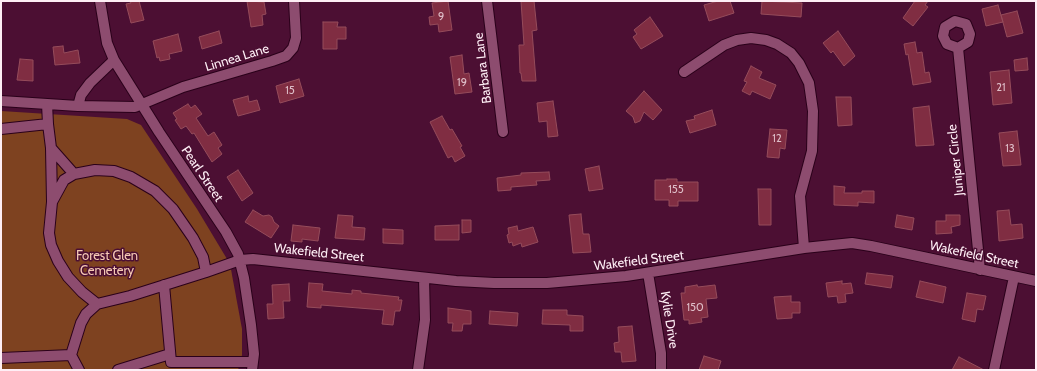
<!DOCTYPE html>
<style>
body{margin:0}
#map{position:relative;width:1037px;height:371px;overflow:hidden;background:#4c0f33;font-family:Cabin,sans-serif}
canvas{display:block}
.frame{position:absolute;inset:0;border:2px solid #feeef5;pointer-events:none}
</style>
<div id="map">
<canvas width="1037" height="371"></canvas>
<div class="frame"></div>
</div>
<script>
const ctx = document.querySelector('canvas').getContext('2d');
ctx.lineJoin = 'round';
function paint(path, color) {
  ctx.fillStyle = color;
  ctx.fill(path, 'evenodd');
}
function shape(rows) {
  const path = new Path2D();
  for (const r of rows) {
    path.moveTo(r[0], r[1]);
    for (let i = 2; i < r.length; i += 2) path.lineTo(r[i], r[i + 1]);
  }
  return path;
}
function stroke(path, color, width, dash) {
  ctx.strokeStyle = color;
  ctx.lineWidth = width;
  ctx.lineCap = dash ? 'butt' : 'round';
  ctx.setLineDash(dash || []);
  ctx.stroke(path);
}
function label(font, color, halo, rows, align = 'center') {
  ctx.font = font + ' Cabin,sans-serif';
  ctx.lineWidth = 3;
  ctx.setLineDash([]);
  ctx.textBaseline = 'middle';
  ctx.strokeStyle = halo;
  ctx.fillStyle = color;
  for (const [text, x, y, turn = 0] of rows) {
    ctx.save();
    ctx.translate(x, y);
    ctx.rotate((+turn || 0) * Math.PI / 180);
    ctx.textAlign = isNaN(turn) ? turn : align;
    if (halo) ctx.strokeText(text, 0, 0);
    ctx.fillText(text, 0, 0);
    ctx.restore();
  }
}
paint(shape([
 [1,111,127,119,141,125,197,209,230,264,242,329,242,355,238,370,1,370]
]), '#7e4220');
const building = shape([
 [130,1,139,1,144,20,131,23,126,4,131,3,130,1],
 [247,1,264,2,266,14,262,15,263,25,251,27,247,1],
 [448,1,452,30,439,32,438,24,430,25,429,17,434,16,432,3,448,1],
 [521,1,534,1,537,30,532,31,536,81,522,81,521,73,520,73,519,45,524,45,521,1],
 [718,1,730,1,734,13,709,21,704,5,718,1],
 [762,1,802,3,801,17,761,14,762,1],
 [915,1,928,1,925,5,928,7,913,26,903,18,915,1],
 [998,5,1003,22,986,26,982,9,998,5],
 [1017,11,1023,33,1007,37,1001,15,1017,11],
 [650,17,663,36,641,49,633,37,637,34,634,30,650,17],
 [323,22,338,22,337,27,346,27,346,39,337,39,337,49,323,49,323,22],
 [219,31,222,43,202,49,199,37,219,31],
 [838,31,855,56,844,66,833,51,831,53,823,43,838,31],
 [178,34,182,51,169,54,170,59,160,61,159,57,157,58,153,41,178,34],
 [915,42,917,53,922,52,925,73,929,72,931,82,913,85,908,54,906,55,904,44,915,42],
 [63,46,64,53,78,50,80,63,55,65,53,47,63,46],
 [462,55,464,74,469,73,472,92,455,94,450,57,462,55],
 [1027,58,1028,70,1015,71,1014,60,1027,58],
 [20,59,33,60,33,81,17,80,20,59],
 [751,66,762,72,759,78,776,85,770,99,752,91,750,95,742,91,747,82,744,81,751,66],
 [1009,70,1012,103,993,105,990,72,1009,70],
 [299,79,304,96,280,103,276,86,299,79],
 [644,91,662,110,653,120,644,112,640,121,635,123,633,117,626,111,644,91],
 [248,96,249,102,257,100,260,110,238,116,233,100,248,96],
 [836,97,851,97,852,125,838,126,836,97],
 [553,101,558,136,548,137,547,121,539,122,537,103,553,101],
 [188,104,191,108,195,105,202,114,196,118,208,136,214,132,222,145,218,148,222,154,212,162,194,133,192,134,186,126,181,129,175,120,177,119,173,113,188,104],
 [929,106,934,145,916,146,913,108,929,106],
 [712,110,716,125,690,133,686,121,695,119,694,116,712,110],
 [442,116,450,130,452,129,462,146,460,147,465,156,455,162,452,156,448,158,430,122,442,116],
 [770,129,787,130,785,149,780,148,779,158,767,157,770,129],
 [1017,131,1021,165,1003,166,999,133,1017,131],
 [599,166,603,189,589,191,585,169,599,166],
 [238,170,253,193,242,201,227,177,238,170],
 [549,172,550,180,536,181,537,185,511,187,511,190,498,191,497,178,521,175,521,173,549,172],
 [667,179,677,179,677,182,698,182,698,201,678,201,678,206,669,206,669,200,655,200,655,180,667,180,667,179],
 [834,186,845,187,844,193,862,193,862,191,874,191,874,203,858,202,858,206,834,205,834,186],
 [758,189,771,189,771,225,759,225,758,189],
 [253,210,263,216,269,215,272,217,274,222,279,226,271,238,245,222,253,210],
 [1009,210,1011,225,1022,224,1023,238,999,241,997,211,1009,210],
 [581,214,583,234,589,234,591,252,573,253,569,215,581,214],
 [338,215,353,216,352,227,365,228,364,240,335,238,338,215],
 [897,215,914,218,912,230,895,227,897,215],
 [946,215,960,215,960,225,951,227,952,233,936,234,936,221,946,221,946,215],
 [462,220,471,220,471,232,462,233,462,220],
 [293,225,320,228,318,241,302,239,302,242,291,241,293,225],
 [459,225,459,240,435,240,435,226,459,225],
 [517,226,518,231,533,227,538,242,522,247,521,243,513,246,512,242,509,243,507,235,509,234,508,228,517,226],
 [383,229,403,230,403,244,383,243,383,229],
 [867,273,893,276,891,288,865,284,867,273],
 [842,281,842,284,851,283,853,293,845,294,846,302,838,303,837,296,828,297,826,283,842,281],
 [920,281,946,287,943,303,916,297,920,281],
 [309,283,323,284,322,291,352,294,352,290,361,291,361,293,399,297,398,300,402,300,400,311,395,311,393,325,382,324,384,310,321,305,321,308,307,307,309,283],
 [289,284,290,301,283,301,284,318,268,319,267,304,273,304,272,285,289,284],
 [697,285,698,287,715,285,717,298,706,299,708,317,701,318,702,322,689,324,689,320,684,320,681,293,685,293,685,287,697,285],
 [967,293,986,296,983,310,977,309,975,322,962,319,967,293],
 [791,296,791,302,800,302,800,313,792,313,792,318,777,319,774,297,791,296],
 [448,308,471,311,471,324,463,324,462,331,452,331,453,323,448,323,448,308],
 [543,310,567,310,567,315,583,316,583,331,570,331,570,325,542,324,543,310],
 [490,311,518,313,517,326,489,324,490,311],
 [632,326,636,361,622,362,621,352,615,352,614,343,619,342,618,327,632,326],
 [704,356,721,361,718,370,699,370,704,356],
 [959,357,984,370,952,370,959,357]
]);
paint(building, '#802d42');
stroke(building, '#954c5b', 1);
const minor = shape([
 [100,1,107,43,114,60,159,132,226,232,238,254,244,278,251,325,254,354,252,370],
 [487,1,503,132],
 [958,48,947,44,943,36,945,27,955,21,966,24,970,34,968,42,958,48,980,270],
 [684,72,724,45,737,40,751,38,766,40,777,44,791,53,799,63,809,83,813,111,812,151,800,196,804,248],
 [1,101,78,106,81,95,90,83,114,60],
 [47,104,48,124],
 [78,106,135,107,183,87,272,61,286,56,293,48,296,38,294,1],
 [1,129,48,124,51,148],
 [74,174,95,170,114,171,131,177,155,191,173,209,193,238,203,257,206,272,240,260,253,259,456,281,494,283,547,283,626,276,804,248,852,243,871,246,1036,281],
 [52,202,64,180,74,174,51,148,52,202,49,233,51,245,58,261,68,277,82,292,97,304,86,314,81,323,71,355,79,370],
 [648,273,661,353,661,370],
 [164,285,171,362,253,362],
 [97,304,130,296,206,272],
 [1,358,71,355],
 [118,370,170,354],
 [418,370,425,320,424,278],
 [994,370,1014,277]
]);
stroke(minor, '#2a001a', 12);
stroke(minor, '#8d4c6f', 10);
label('11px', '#debec8', null, [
 ["9",441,17],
 ["19",462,83],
 ["21",1001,88],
 ["15",290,91],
 ["12",777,139],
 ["13",1010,149],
 ["155",676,190],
 ["150",695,308]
]);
label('13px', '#feeef5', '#4c0f33', [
 ["Linnea Lane",237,58,-17],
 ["Barbara Lane",483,68,-97],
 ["Juniper Circle",956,160,-96],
 ["Pearl Street",202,174,56],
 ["Wakefield Street",319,253,6],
 ["Wakefield Street",974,255,12],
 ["Wakefield Street",639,261,-7],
 ["Kylie Drive",669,320,81]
]);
label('13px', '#f6cab4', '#4c0f33', [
 ["Forest Glen",107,256],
 ["Cemetery",107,271]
]);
</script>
